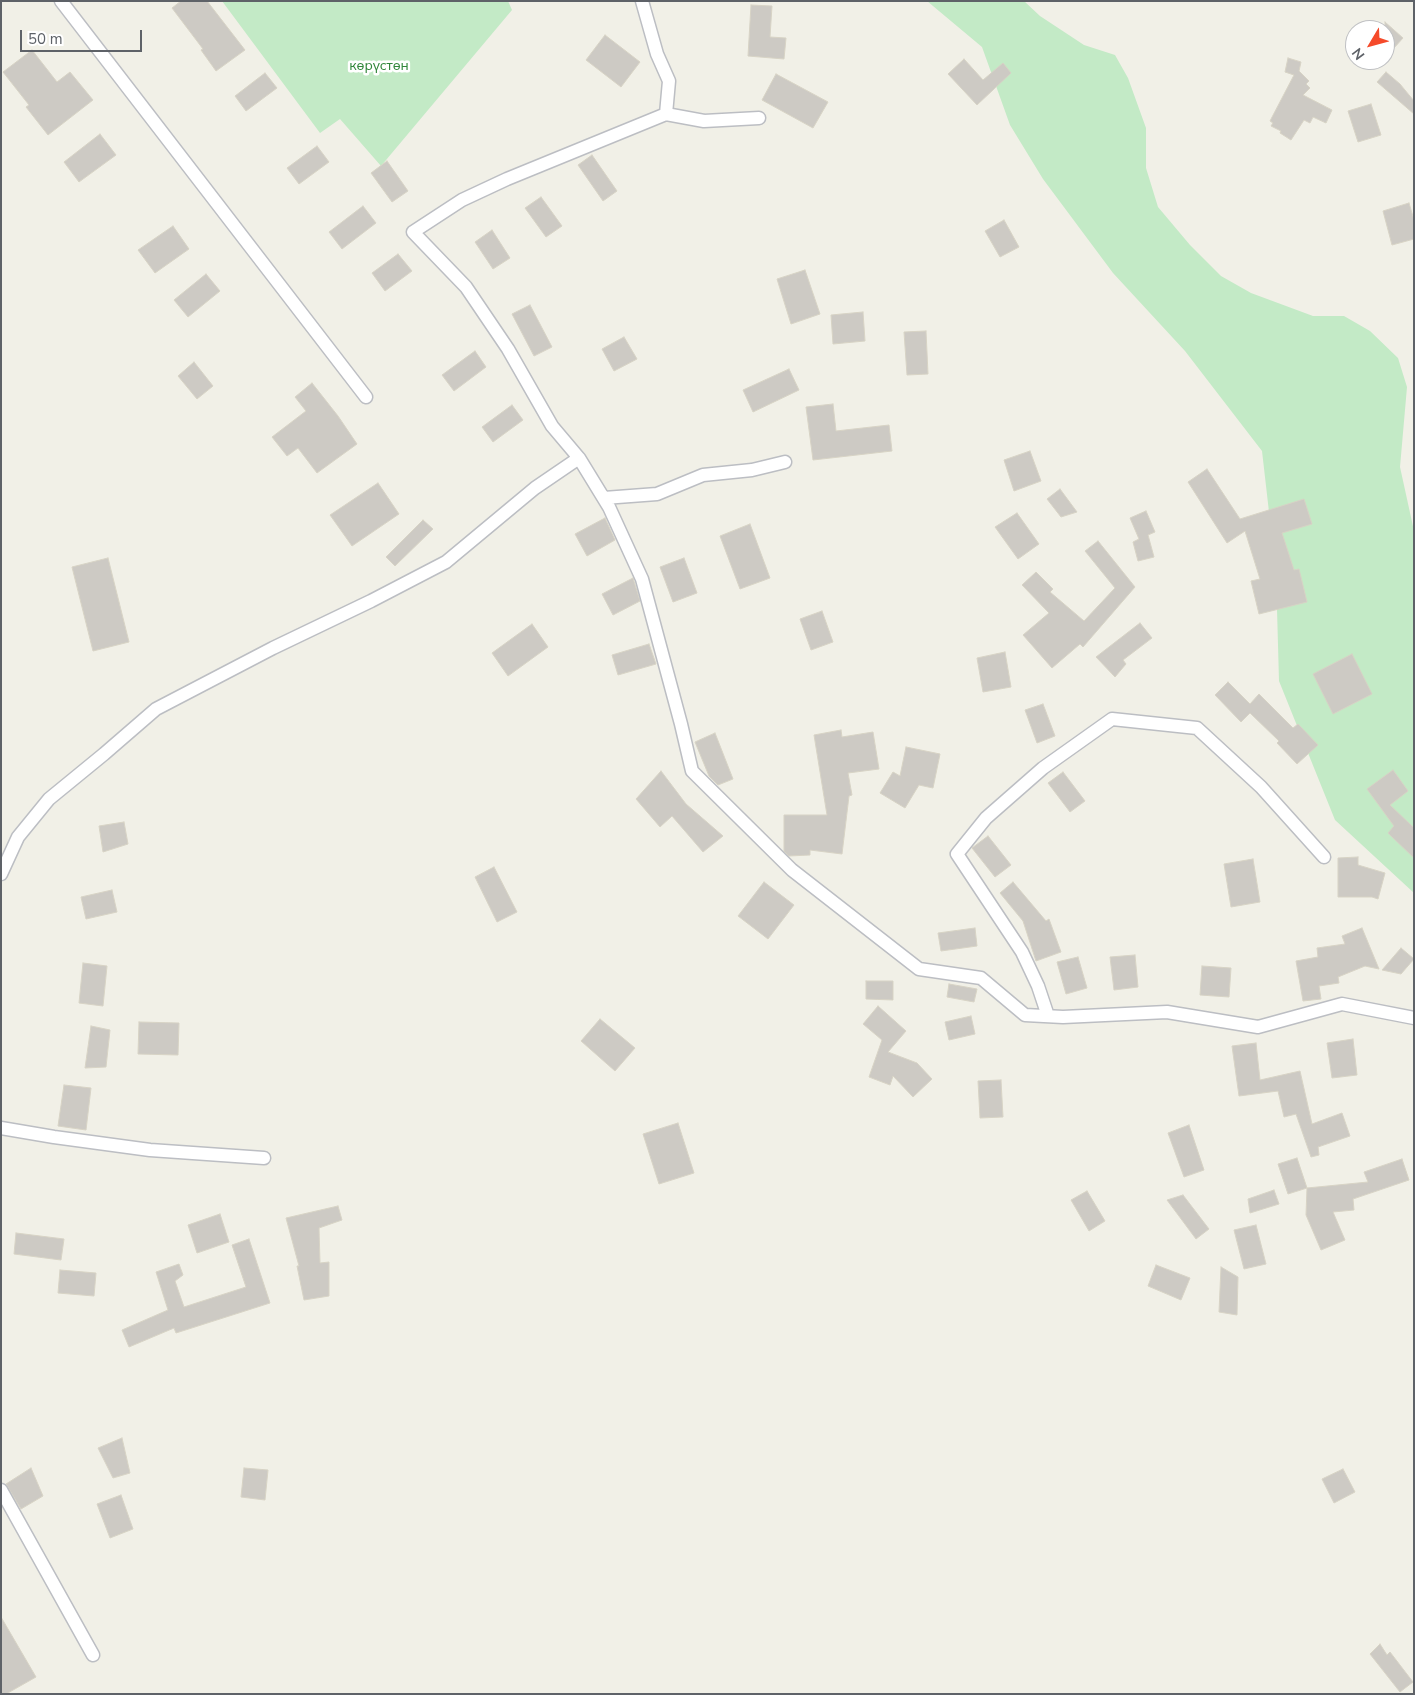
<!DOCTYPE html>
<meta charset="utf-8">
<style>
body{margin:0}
#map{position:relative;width:1415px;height:1695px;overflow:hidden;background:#f1f0e7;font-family:"Nunito Sans",sans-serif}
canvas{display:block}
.frame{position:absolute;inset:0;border:2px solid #5e6268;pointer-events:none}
.north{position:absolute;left:1345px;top:20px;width:50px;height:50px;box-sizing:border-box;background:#fff;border:1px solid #bfc0c3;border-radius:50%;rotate:233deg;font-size:14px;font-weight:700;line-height:20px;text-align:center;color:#5e6268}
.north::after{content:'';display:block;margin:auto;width:18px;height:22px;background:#f54a2a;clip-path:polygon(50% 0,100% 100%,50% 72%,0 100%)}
.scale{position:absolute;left:20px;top:30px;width:122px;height:22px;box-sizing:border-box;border:2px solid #5e6268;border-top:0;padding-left:6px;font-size:15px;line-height:18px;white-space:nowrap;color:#5e6268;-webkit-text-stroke:4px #fff;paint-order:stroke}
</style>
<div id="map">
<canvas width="1415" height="1695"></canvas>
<div class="frame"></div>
<div class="north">N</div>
<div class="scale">50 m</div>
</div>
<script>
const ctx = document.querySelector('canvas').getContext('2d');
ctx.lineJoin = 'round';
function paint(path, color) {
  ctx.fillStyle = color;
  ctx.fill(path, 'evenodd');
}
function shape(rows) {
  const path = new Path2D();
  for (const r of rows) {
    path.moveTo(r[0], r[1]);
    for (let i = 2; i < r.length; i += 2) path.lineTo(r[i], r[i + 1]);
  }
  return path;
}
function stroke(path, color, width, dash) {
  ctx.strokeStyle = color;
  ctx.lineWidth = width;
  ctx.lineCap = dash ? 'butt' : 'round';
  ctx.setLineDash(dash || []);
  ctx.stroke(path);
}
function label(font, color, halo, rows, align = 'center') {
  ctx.font = font + ' "Nunito Sans",sans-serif';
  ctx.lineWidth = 5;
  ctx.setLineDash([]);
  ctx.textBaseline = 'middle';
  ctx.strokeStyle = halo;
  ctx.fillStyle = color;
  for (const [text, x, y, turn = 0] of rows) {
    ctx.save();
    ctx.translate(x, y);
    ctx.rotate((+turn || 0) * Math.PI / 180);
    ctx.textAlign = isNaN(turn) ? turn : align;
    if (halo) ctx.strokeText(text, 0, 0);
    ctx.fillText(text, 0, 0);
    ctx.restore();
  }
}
paint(shape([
 [222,1,508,1,512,10,381,166,340,119,320,133],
 [927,1,1024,1,1040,16,1084,45,1115,55,1128,78,1146,128,1146,168,1158,207,1190,245,1221,276,1251,293,1313,316,1344,316,1370,331,1398,358,1407,387,1400,467,1414,531,1414,893,1335,820,1279,681,1276,573,1262,451,1185,351,1113,273,1043,179,1010,125,982,47]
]), '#c3eac6');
const building = shape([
 [181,1,207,1,245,50,216,71,201,50,203,49,172,8,181,1],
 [751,5,772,6,770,37,786,38,784,59,748,56,751,5],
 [1385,22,1403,38,1385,58,1385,22],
 [605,35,640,62,621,87,586,60,605,35],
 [32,50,57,82,70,72,93,100,48,135,26,107,29,105,3,72,32,50],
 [1288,58,1301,62,1299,71,1309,81,1306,84,1310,88,1303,95,1332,110,1326,123,1313,117,1310,123,1304,120,1291,140,1280,133,1281,131,1271,126,1273,123,1270,121,1294,75,1285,72,1288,58],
 [964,59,983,80,1003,63,1011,73,977,105,948,74,964,59],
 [1386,72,1400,84,1414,101,1414,114,1377,82,1386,72],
 [265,73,277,88,246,111,235,96,265,73],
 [776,74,828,102,813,128,762,100,776,74],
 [1371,104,1381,135,1358,142,1348,111,1371,104],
 [100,134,116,155,79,182,64,162,100,134],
 [317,146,329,162,299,184,287,168,317,146],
 [592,155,617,191,603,201,578,165,592,155],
 [387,161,408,191,392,202,371,173,387,161],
 [541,197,562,226,546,237,525,208,541,197],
 [1409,203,1414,220,1414,239,1392,245,1383,211,1409,203],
 [363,206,376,223,342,249,329,232,363,206],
 [1004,220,1019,247,1000,257,985,231,1004,220],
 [173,226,189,249,155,273,138,250,173,226],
 [492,230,510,258,493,269,475,242,492,230],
 [398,254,412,271,385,291,372,273,398,254],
 [805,270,820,314,791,324,777,279,805,270],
 [206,274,220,291,188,317,174,300,206,274],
 [530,305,552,347,534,356,512,314,530,305],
 [863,312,865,341,833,344,831,315,863,312],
 [926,331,928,374,907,375,904,332,926,331],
 [624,337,637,359,614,371,602,349,624,337],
 [475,351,486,367,454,391,442,375,475,351],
 [194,362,213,386,197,399,178,376,194,362],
 [789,369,799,390,753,412,743,390,789,369],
 [312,383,338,416,357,444,317,473,298,448,287,456,272,437,306,411,295,397,312,383],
 [833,404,836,431,889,425,892,451,813,460,806,407,833,404],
 [512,405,523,420,493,442,482,427,512,405],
 [1030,451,1041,481,1014,491,1004,460,1030,451],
 [1207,469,1240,519,1304,499,1312,524,1282,533,1294,570,1299,569,1307,602,1259,614,1251,581,1260,579,1245,531,1227,543,1188,482,1207,469],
 [378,483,399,514,352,546,330,515,378,483],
 [1060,489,1077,512,1061,517,1047,499,1060,489],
 [1146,511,1155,532,1148,535,1154,557,1138,561,1133,542,1139,539,1130,518,1146,511],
 [1017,513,1039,544,1018,559,995,527,1017,513],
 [605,518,615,540,587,556,575,534,605,518],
 [423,520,433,529,395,566,386,557,423,520],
 [750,524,770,578,740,589,720,536,750,524],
 [1098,541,1135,587,1083,647,1080,644,1052,668,1023,635,1049,613,1022,585,1036,572,1053,589,1050,592,1084,621,1115,588,1085,551,1098,541],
 [108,558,129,642,93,651,72,567,108,558],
 [684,558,697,593,673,602,660,567,684,558],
 [633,578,640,601,613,615,602,594,633,578],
 [822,611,833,642,811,650,800,619,822,611],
 [1140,623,1152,638,1123,660,1126,664,1115,677,1096,657,1140,623],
 [532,624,548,647,508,676,492,653,532,624],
 [649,644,656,664,618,675,612,655,649,644],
 [1005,652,1011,687,983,692,977,658,1005,652],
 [1352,654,1372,694,1333,714,1313,674,1352,654],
 [1228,682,1250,704,1259,694,1293,728,1298,724,1318,745,1297,764,1277,743,1279,741,1250,713,1241,722,1215,695,1228,682],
 [1043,704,1055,736,1037,743,1025,710,1043,704],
 [841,730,842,737,873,732,879,769,848,773,852,795,849,796,842,854,810,850,810,855,789,856,784,851,784,815,827,815,814,735,841,730],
 [715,733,733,779,718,785,709,776,695,742,715,733],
 [906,747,940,754,933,788,919,785,905,808,880,793,893,772,900,776,906,747],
 [1393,770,1408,791,1390,805,1414,828,1414,858,1388,833,1394,826,1367,789,1393,770],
 [661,771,686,804,723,836,703,852,672,816,660,827,636,799,661,771],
 [1063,772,1085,801,1070,812,1048,783,1063,772],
 [124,822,128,844,103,852,99,826,124,822],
 [988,836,1011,865,995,877,972,848,988,836],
 [1358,857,1358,865,1385,873,1378,899,1372,897,1338,897,1338,858,1358,857],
 [1253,859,1260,902,1231,907,1224,864,1253,859],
 [494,867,517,912,497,922,475,877,494,867],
 [764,882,794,905,768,939,738,916,764,882],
 [1013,882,1046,921,1049,919,1061,952,1036,961,1023,921,1000,893,1013,882],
 [112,890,117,912,86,919,81,897,112,890],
 [975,928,977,946,941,951,938,933,975,928],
 [1362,928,1379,969,1365,966,1338,977,1339,983,1319,986,1321,999,1303,1001,1296,961,1318,957,1317,948,1345,944,1342,936,1362,928],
 [1401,948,1414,959,1401,974,1382,970,1401,948],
 [1135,955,1138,987,1114,990,1110,957,1135,955],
 [1078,957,1087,988,1066,994,1057,962,1078,957],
 [83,963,107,966,103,1006,79,1003,83,963],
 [1202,966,1231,968,1229,997,1200,995,1202,966],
 [866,981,893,981,893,1000,866,999,866,981],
 [949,984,977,989,974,1002,947,997,949,984],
 [878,1006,906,1031,888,1052,917,1063,932,1079,913,1097,893,1076,890,1085,869,1077,882,1040,863,1024,878,1006],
 [971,1016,975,1034,949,1040,945,1022,971,1016],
 [600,1019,635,1048,615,1071,581,1041,600,1019],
 [139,1022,179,1023,178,1055,138,1054,139,1022],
 [91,1026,110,1030,106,1067,85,1068,91,1026],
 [1353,1039,1357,1075,1332,1078,1327,1043,1353,1039],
 [1256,1043,1260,1080,1300,1071,1312,1124,1342,1113,1350,1136,1318,1147,1319,1155,1311,1157,1296,1114,1284,1117,1278,1091,1239,1096,1232,1046,1256,1043],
 [1001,1080,1003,1117,980,1118,978,1081,1001,1080],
 [64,1085,91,1088,86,1130,58,1126,64,1085],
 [678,1123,694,1173,659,1184,643,1134,678,1123],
 [1189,1125,1204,1170,1184,1177,1168,1133,1189,1125],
 [1297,1158,1307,1188,1288,1194,1278,1164,1297,1158],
 [1402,1159,1409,1180,1353,1199,1354,1210,1333,1212,1345,1240,1321,1250,1306,1215,1307,1188,1368,1182,1364,1172,1402,1159],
 [1274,1190,1279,1204,1250,1213,1248,1199,1274,1190],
 [1087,1191,1105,1221,1089,1231,1071,1200,1087,1191],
 [1183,1195,1209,1229,1196,1239,1167,1200,1183,1195],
 [338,1206,342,1220,319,1228,320,1263,329,1262,329,1296,304,1300,297,1266,299,1266,286,1218,338,1206],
 [220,1214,229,1242,197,1253,188,1225,220,1214],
 [1256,1225,1266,1264,1244,1269,1234,1230,1256,1225],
 [16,1233,64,1239,61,1260,14,1254,16,1233],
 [249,1239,270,1303,176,1333,174,1328,129,1347,122,1330,168,1310,156,1272,179,1264,183,1275,175,1281,184,1307,246,1287,232,1245,249,1239],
 [1156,1265,1190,1278,1181,1300,1148,1286,1156,1265],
 [1221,1267,1238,1277,1237,1315,1219,1312,1221,1267],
 [60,1270,96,1273,94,1296,58,1293,60,1270],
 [122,1438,130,1473,113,1478,98,1448,122,1438],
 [31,1468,43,1496,21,1509,6,1484,31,1468],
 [244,1468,268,1470,265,1500,241,1497,244,1468],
 [1343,1469,1355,1492,1334,1503,1322,1479,1343,1469],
 [121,1495,133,1529,110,1538,97,1504,121,1495],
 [1,1617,36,1677,6,1694,1,1694,1,1617],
 [1380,1644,1387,1655,1390,1652,1413,1682,1400,1692,1370,1654,1380,1644]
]);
paint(building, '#cdcac4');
stroke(building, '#d7d3c5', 1);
const minor = shape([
 [61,1,366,397],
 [642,1,657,54,669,81,666,114],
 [579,458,552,426,508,349,466,287,413,232,462,200,507,179,666,114,704,121,759,118],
 [604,498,657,494,703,475,752,470,785,462],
 [1,874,18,837,49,799,104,754,156,709,273,648,371,601,446,562,535,488,579,458,609,507,642,579,681,724,692,771,792,870,919,969,981,978,1025,1015,1063,1017,1167,1012,1258,1027,1342,1004,1414,1018],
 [1048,1016,1038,986,1022,952,957,854,986,818,1043,768,1112,719,1197,728,1261,787,1324,857],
 [1,1128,54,1137,150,1150,264,1158],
 [1,1490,93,1655]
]);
stroke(minor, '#bcbec3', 15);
stroke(minor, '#fff', 12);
label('14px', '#30863a', '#fff', [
 ["көрүстөн",379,67]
]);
</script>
